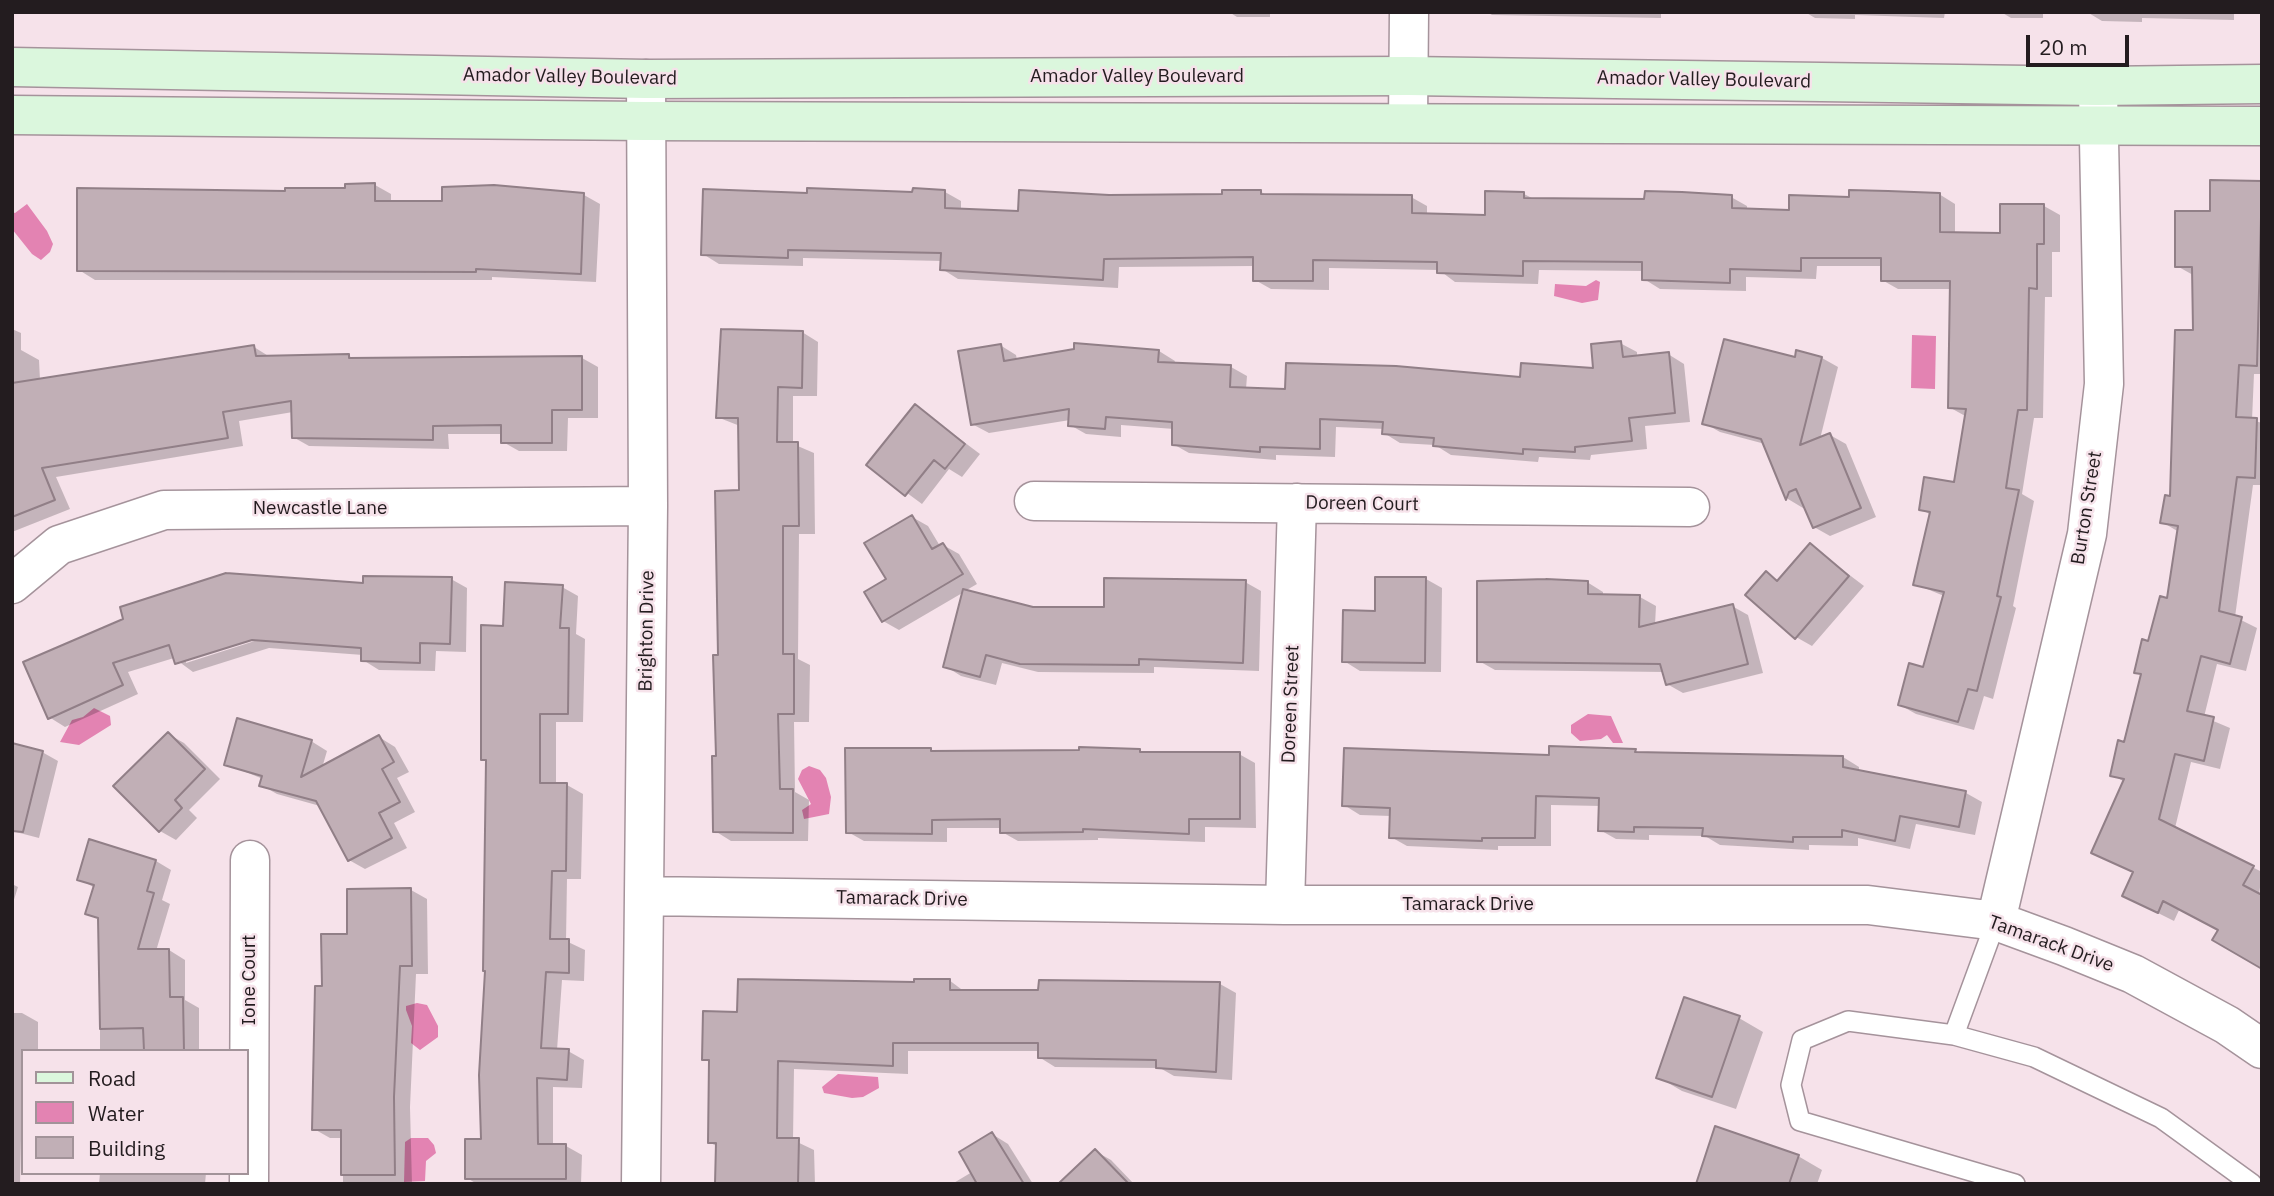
<!DOCTYPE html>
<style>
body{margin:0}
#map{position:relative;width:2274px;height:1196px;overflow:hidden;background:#f6e2ea;font-family:"IBM Plex Sans",sans-serif}
canvas{display:block}
.frame{position:absolute;inset:0;border:14px solid #231c1f;pointer-events:none}
.legend{position:absolute;left:21px;top:1049px;width:228px;height:126px;box-sizing:border-box;background:#f6e2ea;border:2px solid #a29399;margin:0;padding:9px 12px;list-style:none;font-size:21px;color:#231c1f}
.legend li{display:flex;align-items:center;gap:14px;height:35px}
.legend b{width:35px;border:2px solid #a29399}
.scale{position:absolute;left:2026px;top:35px;width:103px;height:32px;box-sizing:border-box;border:4px solid #231c1f;border-top:0;padding-left:9px;font-size:21px;line-height:24px;white-space:nowrap;color:#231c1f;-webkit-text-stroke:5px #f6e2ea;paint-order:stroke}
</style>
<div id="map">
<canvas width="2274" height="1196"></canvas>
<div class="frame"></div>
<ul class="legend">
<li><b style="height:9px;background:#dbf7dd"></b>Road</li>
<li><b style="height:19px;background:#e383b2"></b>Water</li>
<li><b style="height:19px;background:#c1afb6"></b>Building</li>
</ul>
<div class="scale">20 m</div>
</div>
<script>
const ctx = document.querySelector('canvas').getContext('2d');
ctx.lineJoin = 'round';
function paint(path, color) {
  ctx.fillStyle = color;
  ctx.fill(path, 'evenodd');
}
function shape(rows) {
  const path = new Path2D();
  for (const r of rows) {
    path.moveTo(r[0], r[1]);
    for (let i = 2; i < r.length; i += 2) path.lineTo(r[i], r[i + 1]);
  }
  return path;
}
function stroke(path, color, width, dash) {
  ctx.strokeStyle = color;
  ctx.lineWidth = width;
  ctx.lineCap = dash ? 'butt' : 'round';
  ctx.setLineDash(dash || []);
  ctx.stroke(path);
}
function label(font, color, halo, rows, align = 'center') {
  ctx.font = font + ' "IBM Plex Sans",sans-serif';
  ctx.lineWidth = 5;
  ctx.setLineDash([]);
  ctx.textBaseline = 'middle';
  ctx.strokeStyle = halo;
  ctx.fillStyle = color;
  for (const [text, x, y, turn = 0] of rows) {
    ctx.save();
    ctx.translate(x, y);
    ctx.rotate((+turn || 0) * Math.PI / 180);
    ctx.textAlign = isNaN(turn) ? turn : align;
    if (halo) ctx.strokeText(text, 0, 0);
    ctx.fillText(text, 0, 0);
    ctx.restore();
  }
}
paint(shape([
 [27,204,47,231,53,244,50,252,41,260,32,254,12,229,12,212,15,213],
 [1596,280,1600,282,1598,300,1582,303,1554,296,1555,284,1586,286],
 [1912,335,1936,336,1935,389,1911,388],
 [94,708,110,716,111,725,79,745,60,742,72,720,83,717],
 [1588,714,1611,716,1623,743,1613,743,1607,735,1601,739,1580,741,1571,733,1571,725],
 [809,766,820,770,826,778,831,797,829,814,804,819,802,810,811,804,798,779,802,770],
 [417,1003,427,1005,438,1026,438,1037,420,1050,411,1043,412,1026,406,1010,406,1006],
 [838,1074,878,1077,879,1088,863,1097,852,1098,824,1093,822,1087],
 [411,1138,428,1138,434,1145,436,1153,426,1161,425,1181,404,1182,405,1142]
]), '#e383b2');
paint(shape([
 [1019,12,1084,12,1084,14,1047,14],
 [1229,12,1270,12,1270,17,1237,17],
 [1487,12,1661,12,1661,18,1492,15],
 [1805,12,1945,12,1944,18,1855,15,1855,19,1815,18],
 [2001,12,2043,12,2043,18,2011,18],
 [2087,12,2234,12,2234,20,2142,18,2142,22,2102,21],
 [2262,182,2262,374,2254,374,2252,420,2262,423,2262,485,2253,485,2235,617,2257,628,2246,671,2217,664,2204,717,2230,728,2220,769,2191,762,2175,828,2262,872,2259,895,2220,930,2180,908,2174,921,2140,904,2134,873,2093,852,2125,782,2112,775,2125,744,2142,675,2136,672,2169,600,2179,532,2162,522,2172,498,2194,332,2193,275,2177,266,2211,213],
 [375,185,391,194,391,203,584,195,600,204,596,282,492,277,492,280,95,280,79,270,287,193],
 [945,192,961,201,961,210,1019,212,1109,197,1224,196,1261,192,1267,195,1411,197,1427,206,1427,215,1486,217,1524,194,1534,199,1731,197,1747,206,1747,210,1790,212,1851,199,1939,194,1955,204,1955,234,2002,235,2044,206,2060,215,2060,252,2052,252,2052,297,2045,297,2043,418,2034,418,2022,494,2034,501,2013,606,2016,608,1993,699,1984,696,1974,730,1916,714,1900,705,1924,669,1944,596,1915,584,1931,515,1921,509,1955,484,1967,417,1949,407,1952,289,1898,289,1882,280,1883,266,1817,266,1816,279,1746,277,1746,291,1660,289,1644,279,1644,271,1539,270,1538,284,1455,282,1439,270,1329,268,1329,290,1271,289,1255,280,1254,266,1119,267,1118,288,958,279,942,269,943,261,803,258,803,266,719,264,703,254,809,194],
 [12,329,21,333,21,350,39,360,40,380,254,347,270,357,349,356,357,360,582,358,598,367,598,418,568,418,567,451,519,451,503,442,503,434,448,434,449,449,309,446,293,437,293,412,239,421,243,446,56,477,70,509,12,532],
 [802,332,818,342,817,396,793,396,793,444,814,453,815,534,799,534,798,659,810,665,809,722,794,722,795,792,809,800,808,841,731,841,715,831,720,656,741,492,740,426,717,417],
 [1620,343,1637,352,1637,358,1668,354,1684,364,1690,422,1645,426,1647,449,1591,455,1590,460,1539,457,1538,462,1451,455,1435,445,1400,443,1384,433,1385,429,1336,427,1335,457,1276,455,1276,460,1189,453,1173,444,1174,429,1121,425,1121,437,1086,434,1070,425,1070,420,989,433,972,424,1000,345,1016,355,1017,360,1159,351,1175,361,1174,364,1231,367,1247,376,1246,389,1287,391,1522,379,1595,370],
 [1798,352,1822,358,1838,367,1820,439,1830,435,1846,444,1876,517,1830,536,1814,527,1804,503,1803,508,1788,499,1765,444,1720,432,1704,423,1796,359],
 [916,406,980,454,962,477,949,469,922,504,869,465],
 [912,517,928,526,940,546,943,545,959,554,977,584,965,591,1033,609,1106,609,1245,582,1261,591,1259,671,1154,667,1154,673,1038,672,1002,663,996,685,961,676,945,666,964,592,899,630,883,621,888,580],
 [1810,545,1864,586,1812,646,1796,637,1766,573,1779,581],
 [451,579,467,588,466,652,436,651,435,671,379,670,363,660,363,655,269,648,193,672,174,658,128,672,138,694,65,727,49,717,25,663],
 [260,636,261,639,186,663,186,659],
 [1426,579,1442,588,1441,672,1360,671,1344,661,1377,613],
 [1587,582,1603,592,1603,596,1640,597,1656,606,1655,625,1732,606,1748,615,1763,673,1683,693,1667,684,1664,672,1495,670,1479,661],
 [562,587,578,596,576,634,585,639,583,722,556,722,556,785,567,785,583,794,581,879,567,879,566,941,585,950,584,981,562,980,557,1050,568,1051,584,1060,582,1088,553,1087,553,1146,566,1146,582,1155,581,1184,477,1184,467,1178,483,1141,488,762,483,759,504,627],
 [168,734,184,743,220,779,189,810,197,818,176,840,160,831],
 [379,737,395,747,409,772,397,778,415,812,394,823,407,848,365,869,349,860,320,806,277,794,261,785,263,779,226,764,311,741,327,751,322,768],
 [12,745,42,752,58,761,39,838,12,831],
 [930,750,936,753,1139,750,1144,753,1239,754,1255,763,1256,828,1205,827,1205,842,1098,838,1098,840,1018,841,1002,832,1002,828,947,828,947,842,864,841,848,832],
 [1635,750,1641,754,1843,757,1859,767,1859,771,1966,793,1982,802,1975,835,1916,824,1910,849,1858,838,1858,846,1809,845,1809,850,1720,845,1705,836,1649,835,1649,840,1616,839,1600,830,1601,806,1551,805,1551,846,1498,846,1498,850,1407,846,1391,837,1391,816,1360,815,1344,805,1551,757],
 [156,861,171,870,162,900,170,904,156,951,169,950,185,960,185,1000,199,1008,199,1051,100,1051,100,920,88,913,95,888,79,879],
 [12,884,18,887,12,906],
 [411,890,427,899,428,974,416,974,410,1107,412,1184,343,1184,343,1138,330,1138,314,1129,323,988,349,936],
 [949,980,965,992,1040,992,1220,984,1236,993,1232,1080,1174,1076,1160,1068,1055,1067,1039,1057,1039,1051,908,1051,908,1074,794,1069,793,1140,814,1150,815,1184,717,1184,718,1147,709,1142,711,1063,704,1059,739,1013],
 [12,1013,22,1013,38,1022,38,1051,23,1051,20,1184,12,1184],
 [1739,1018,1763,1032,1736,1109,1682,1091,1658,1077],
 [992,1134,1008,1144,1033,1184,952,1184,972,1172],
 [1095,1151,1111,1160,1134,1184,1061,1184],
 [1798,1156,1822,1170,1817,1184,1702,1184],
 [100,1173,206,1173,205,1184,99,1184]
]), '#0003');
const building = shape([
 [2210,180,2262,181,2257,366,2239,365,2236,417,2257,418,2255,478,2237,477,2219,611,2242,617,2230,664,2201,656,2187,711,2214,717,2204,761,2175,754,2159,819,2254,866,2243,885,2262,895,2262,969,2212,940,2218,930,2163,901,2158,913,2122,896,2133,872,2091,853,2124,779,2110,776,2118,740,2124,742,2141,674,2134,673,2142,639,2148,641,2160,596,2167,598,2178,526,2160,523,2165,495,2170,496,2175,330,2193,330,2192,267,2175,267,2175,211,2210,211,2210,180],
 [375,183,375,201,442,201,442,187,494,185,584,193,581,274,476,269,476,272,77,271,77,188,285,191,285,188,345,188,345,184,375,183],
 [807,188,912,192,913,188,945,190,945,208,1018,211,1019,190,1109,195,1222,194,1222,190,1261,190,1261,194,1412,195,1412,213,1485,215,1485,191,1524,192,1524,198,1644,199,1645,191,1682,192,1732,195,1732,208,1789,210,1789,195,1849,197,1849,190,1888,191,1940,193,1940,232,2000,233,2000,204,2044,204,2044,244,2037,244,2037,289,2029,288,2027,410,2018,410,2006,488,2019,490,1997,596,2001,597,1977,691,1968,689,1958,722,1898,705,1909,663,1923,667,1944,592,1913,585,1930,512,1919,510,1924,477,1954,482,1966,409,1948,408,1950,281,1881,281,1881,258,1801,258,1801,271,1730,269,1730,283,1642,280,1642,262,1523,261,1523,276,1437,273,1437,262,1313,260,1313,281,1253,281,1253,257,1104,259,1103,280,940,270,941,253,788,250,788,258,701,255,703,189,807,193,807,188],
 [721,329,803,331,802,388,778,387,777,442,798,442,799,526,783,526,783,654,794,654,794,714,778,714,780,789,793,789,793,833,713,832,712,756,716,756,713,655,718,655,715,491,739,490,738,418,716,418,721,329],
 [1724,339,1795,357,1796,350,1822,357,1800,445,1830,433,1861,508,1813,528,1796,489,1789,492,1786,500,1761,439,1702,424,1724,339],
 [1621,341,1623,357,1669,352,1675,413,1629,418,1632,441,1575,447,1575,452,1523,449,1523,454,1433,446,1434,438,1382,434,1383,422,1320,419,1320,449,1260,447,1260,452,1172,445,1172,422,1106,417,1105,429,1068,426,1069,409,971,425,958,351,1001,344,1004,361,1074,349,1074,343,1159,350,1158,362,1231,365,1230,387,1285,389,1286,363,1396,366,1520,377,1521,363,1593,368,1591,344,1621,341],
 [254,345,256,356,349,354,349,358,582,356,582,410,552,410,552,443,501,443,501,425,433,426,433,440,292,438,291,401,223,412,228,438,42,468,55,500,12,517,12,383,254,345],
 [915,404,965,444,945,469,934,460,905,496,866,465,915,404],
 [912,515,932,549,943,543,963,574,882,622,864,592,886,579,864,543,912,515],
 [1810,543,1849,576,1795,639,1745,595,1766,571,1777,581,1810,543],
 [226,573,363,583,363,576,452,577,450,644,420,643,420,663,361,661,361,648,252,640,175,664,169,645,113,663,123,685,48,719,23,662,123,619,120,607,226,573],
 [1375,577,1426,577,1425,663,1342,662,1343,610,1375,611,1375,577],
 [1104,578,1246,580,1243,663,1139,659,1139,665,1020,664,986,655,980,677,943,667,963,589,1033,607,1104,607,1104,578],
 [1546,579,1588,581,1588,594,1640,595,1639,627,1733,604,1748,664,1666,685,1660,664,1477,662,1477,581,1546,579],
 [505,582,563,585,560,628,569,628,568,714,540,714,540,783,567,783,566,871,552,871,550,939,569,939,569,973,546,972,541,1048,569,1049,567,1080,537,1078,538,1144,566,1144,566,1179,465,1179,465,1139,481,1139,479,1075,485,971,483,971,486,760,481,760,481,625,503,626,505,582],
 [237,718,312,740,301,777,379,735,394,762,382,769,400,802,379,813,392,838,348,861,316,801,259,786,262,776,224,765,237,718],
 [168,732,205,769,175,800,182,808,159,832,113,786,168,732],
 [12,743,43,751,23,832,12,831,12,743],
 [1549,746,1636,749,1635,752,1843,756,1843,767,1966,791,1959,827,1900,816,1895,841,1842,830,1842,837,1793,837,1793,842,1702,836,1703,828,1634,827,1634,832,1598,831,1599,798,1536,796,1535,838,1482,838,1482,841,1389,838,1390,808,1342,806,1344,748,1549,755,1549,746],
 [1079,747,1140,749,1140,752,1240,752,1240,819,1189,819,1189,834,1083,829,1083,832,1000,833,1000,819,932,820,932,834,846,833,845,748,931,748,931,751,1079,750,1079,747],
 [89,839,156,860,147,891,154,893,138,949,169,949,170,997,183,997,184,1051,144,1051,143,1028,100,1029,98,918,85,914,94,885,77,880,89,839],
 [411,888,412,966,400,966,394,1097,395,1175,341,1175,341,1130,312,1130,315,986,322,986,321,934,347,934,347,889,411,888],
 [738,979,914,982,914,979,950,979,950,990,1038,990,1039,980,1220,982,1216,1072,1156,1068,1156,1060,1038,1058,1038,1043,893,1043,893,1066,778,1061,777,1138,799,1138,798,1184,715,1184,716,1143,708,1143,709,1060,702,1060,703,1011,737,1012,738,979],
 [1684,997,1740,1016,1712,1097,1656,1078,1684,997],
 [1715,1126,1799,1155,1789,1184,1696,1184,1715,1126],
 [992,1132,1024,1184,977,1184,959,1152,992,1132],
 [1095,1149,1129,1184,1058,1184,1095,1149]
]);
paint(building, '#c1afb6');
stroke(building, '#917f87', 2);
const lane = shape([
 [1954,1035,1996,921],
 [2015,1184,1800,1121,1791,1085,1802,1040,1848,1021,1954,1035,2034,1057,2161,1118,2252,1184]
]);
const street = shape([
 [1408,122,1409,12],
 [1034,501,1690,507],
 [12,584,59,545,164,510,648,506],
 [644,896,1285,905,1868,905,1996,921,2064,946,2133,974,2227,1025,2262,1049],
 [1285,905,1297,503],
 [1996,921,2087,534,2104,384,2098,91],
 [249,1184,250,860],
 [641,1184,648,506,646,79]
]);
const secondary = shape([
 [12,67,646,79,1408,76,2097,86,2262,84],
 [12,115,646,121,2262,126]
]);
stroke(lane, '#a5939b', 22);
stroke(street, '#a5939b', 41);
stroke(secondary, '#a5939b', 41);
stroke(lane, '#fff', 19);
stroke(street, '#fff', 38);
stroke(secondary, '#dbf7dd', 38);
label('19px', '#231c1f', '#f6e2ea', [
 ["Amador Valley Boulevard",570,77,1],
 ["Amador Valley Boulevard",1137,77],
 ["Amador Valley Boulevard",1704,80,1],
 ["Doreen Court",1362,504,1],
 ["Burton Street",2087,508,-81],
 ["Newcastle Lane",320,509],
 ["Brighton Drive",647,631,-89],
 ["Doreen Street",1291,704,-88],
 ["Tamarack Drive",902,899,1],
 ["Tamarack Drive",1468,905],
 ["Tamarack Drive",2051,944,20],
 ["Ione Court",250,980,-90]
]);
</script>
